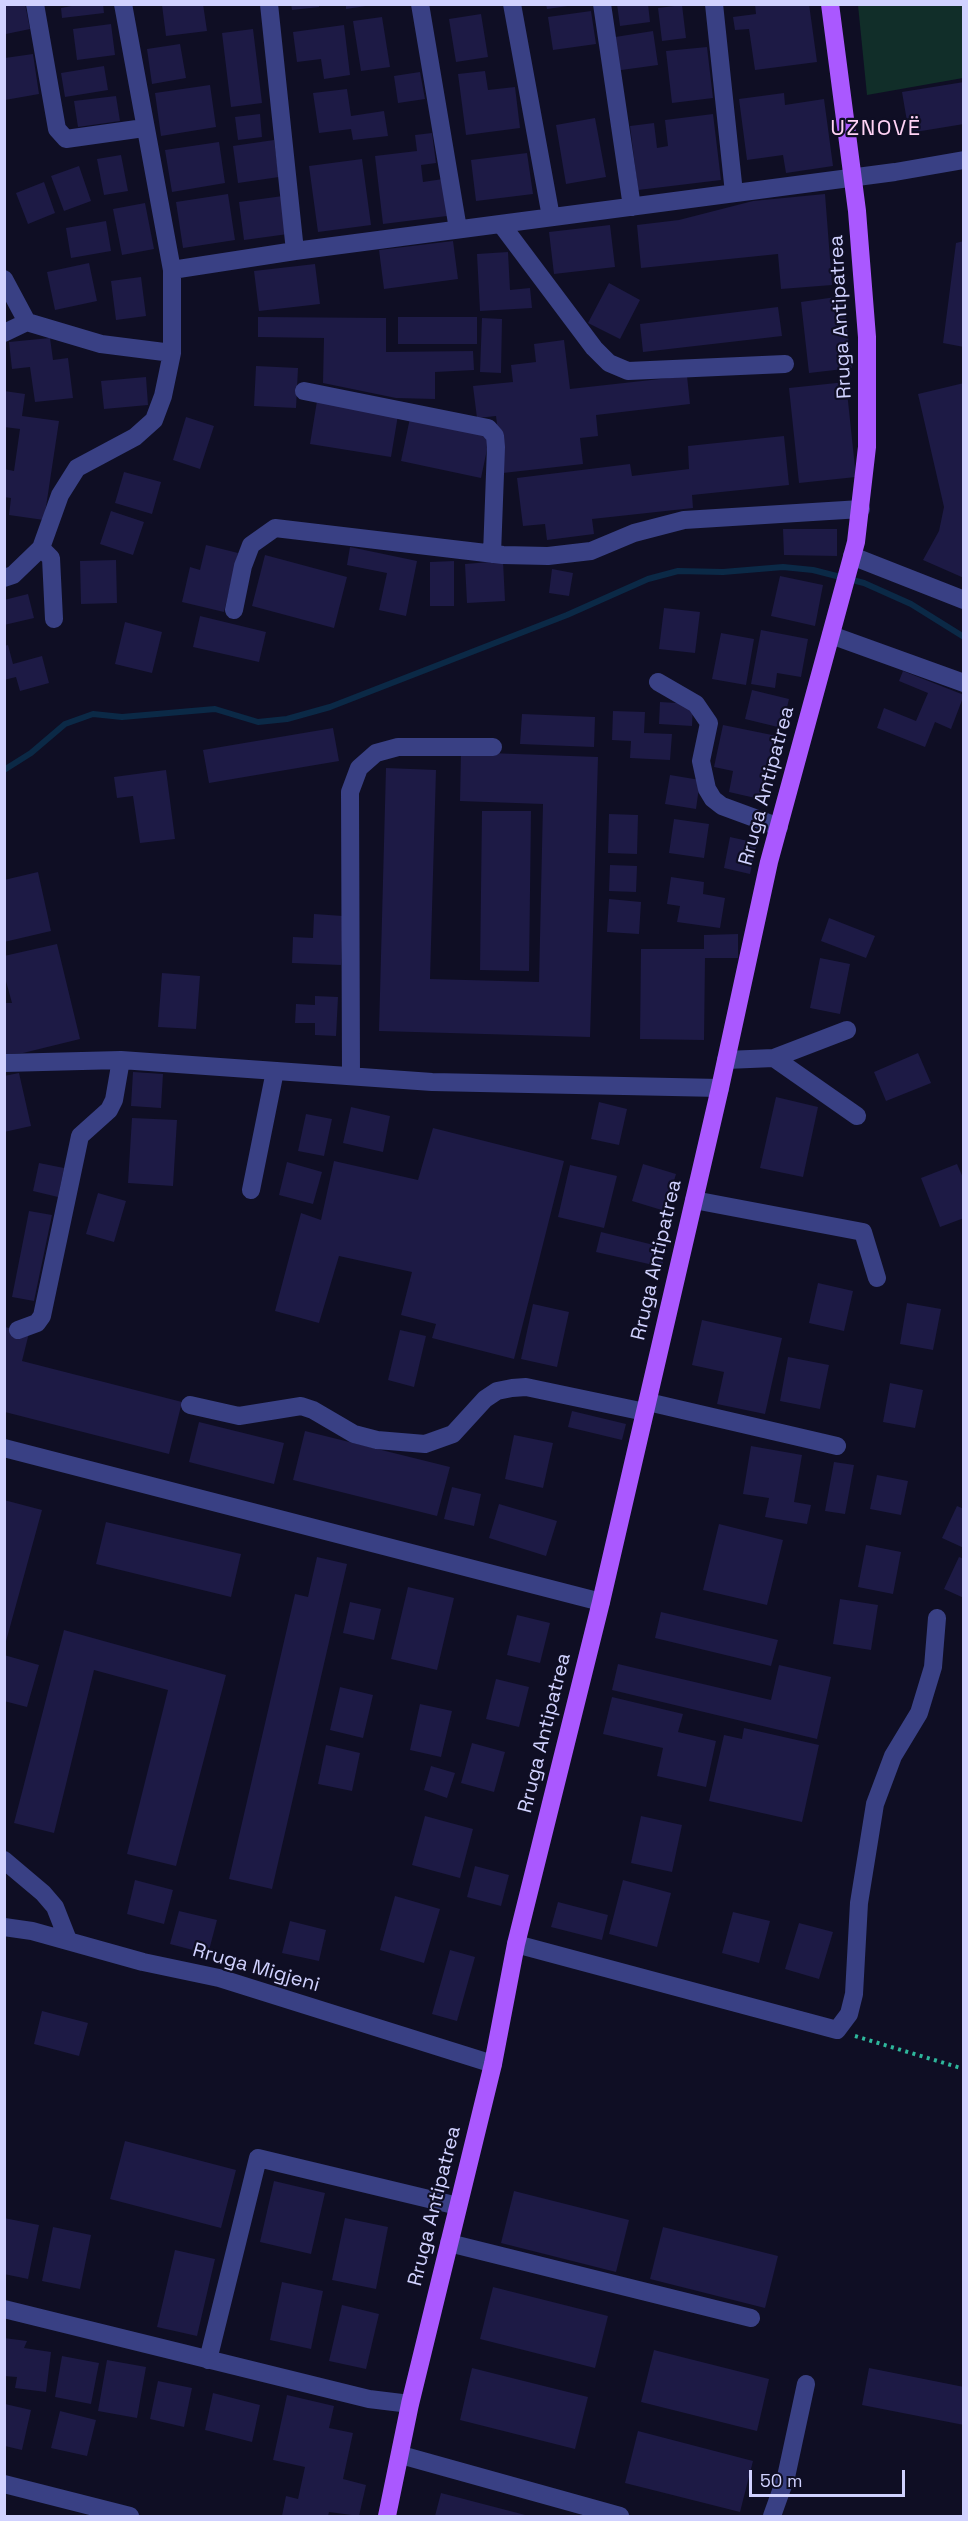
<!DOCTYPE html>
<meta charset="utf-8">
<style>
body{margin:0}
#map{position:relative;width:968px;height:2521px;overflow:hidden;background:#0f0e24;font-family:"Space Grotesk",sans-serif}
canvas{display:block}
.frame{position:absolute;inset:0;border:6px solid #d1d2ff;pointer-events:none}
.scale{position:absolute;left:749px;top:2470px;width:156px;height:27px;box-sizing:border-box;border:3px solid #d1d2ff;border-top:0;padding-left:8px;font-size:18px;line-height:21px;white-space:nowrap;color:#d1d2ff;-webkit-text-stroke:4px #0f0e24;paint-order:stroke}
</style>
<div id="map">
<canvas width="968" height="2521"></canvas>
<div class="frame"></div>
<div class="scale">50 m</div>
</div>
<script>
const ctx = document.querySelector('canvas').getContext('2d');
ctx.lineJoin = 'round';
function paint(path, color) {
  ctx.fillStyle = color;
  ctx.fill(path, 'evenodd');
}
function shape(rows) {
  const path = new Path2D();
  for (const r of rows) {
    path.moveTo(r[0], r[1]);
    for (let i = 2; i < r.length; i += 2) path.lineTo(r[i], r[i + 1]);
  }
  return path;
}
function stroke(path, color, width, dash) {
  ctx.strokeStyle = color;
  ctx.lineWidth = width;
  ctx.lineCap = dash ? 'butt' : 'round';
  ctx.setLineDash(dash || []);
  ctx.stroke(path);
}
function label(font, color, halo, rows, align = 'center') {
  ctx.font = font + ' "Space Grotesk",sans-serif';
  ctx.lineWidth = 4.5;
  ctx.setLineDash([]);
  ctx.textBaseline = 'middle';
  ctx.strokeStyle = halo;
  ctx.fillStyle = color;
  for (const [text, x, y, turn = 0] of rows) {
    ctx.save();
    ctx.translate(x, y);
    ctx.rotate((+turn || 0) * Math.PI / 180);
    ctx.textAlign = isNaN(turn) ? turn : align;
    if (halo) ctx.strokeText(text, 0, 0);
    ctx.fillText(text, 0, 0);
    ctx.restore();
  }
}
paint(shape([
 [858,5,963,5,963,78,867,95]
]), '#112e29');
stroke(shape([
 [4,770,31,753,65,724,93,714,122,717,215,709,258,722,287,719,330,707,567,615,648,579,678,571,723,572,783,567,813,570,864,583,911,604,964,637]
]), '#0b2946', 6);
paint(shape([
 [4,4,25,4,30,29,6,34],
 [82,4,103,4,104,13,62,18,61,8],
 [203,4,207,31,166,36,162,5],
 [291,4,319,4,319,7,292,10],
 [346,4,366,4,366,6,346,9],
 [546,4,568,4,568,6,547,9],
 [617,4,648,4,650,22,620,26],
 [755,4,809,4,817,62,755,70,749,29,735,30,733,17,756,14],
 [682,5,686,38,662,41,658,8],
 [591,11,596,44,553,50,548,17],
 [481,14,488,57,456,62,449,19],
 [382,17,390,67,361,71,353,21],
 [111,24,115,55,77,60,73,29],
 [344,25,350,75,324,79,321,59,297,62,293,32],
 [253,29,262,103,231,107,222,33],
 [653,31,658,65,614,71,609,38],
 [180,44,186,78,152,84,147,49],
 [707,47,713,98,672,103,666,51],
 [33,54,39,94,5,100,5,58],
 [104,66,108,90,65,97,61,73],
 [485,71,488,90,515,87,520,128,466,135,458,74],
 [420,72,425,99,398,103,394,76],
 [964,82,964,124,909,133,902,92],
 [210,85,216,127,161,136,155,93],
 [347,89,351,116,384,111,388,136,353,140,351,129,319,133,313,93],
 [784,93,785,105,824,99,833,166,786,173,783,155,747,160,739,99],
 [116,96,120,121,78,127,74,101],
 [260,114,262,137,238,140,235,117],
 [713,114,721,180,638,190,630,126,654,123,657,148,668,146,665,120],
 [595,118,606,177,566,184,556,125],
 [432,133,436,163,421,165,423,182,443,179,447,216,383,224,375,156,417,151,415,135],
 [274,140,279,177,238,183,233,146],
 [219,142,225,183,172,192,165,150],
 [527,153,533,194,476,201,471,160],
 [121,155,128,191,104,195,97,159],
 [362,159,371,225,318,232,309,166],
 [79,166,91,201,64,211,51,176],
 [44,182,55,213,28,224,16,193],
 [228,194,235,240,183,248,176,202],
 [825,194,832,285,781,289,778,254,641,268,637,225,679,220,753,201],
 [283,196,288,234,244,240,239,202],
 [145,203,154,249,122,255,113,209],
 [106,221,111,251,71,258,66,228],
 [610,225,615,267,554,274,549,232],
 [453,241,458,279,384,289,379,250],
 [964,241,964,347,943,343,956,243],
 [508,252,510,290,530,288,532,308,480,311,477,254],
 [89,263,97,301,55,310,47,272],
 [315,264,320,304,259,311,254,271],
 [141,277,146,316,116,320,111,281],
 [609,283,640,300,620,339,588,323],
 [843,296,852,368,809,373,801,302],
 [778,307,782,336,643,352,640,324],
 [258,317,386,318,386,352,473,351,474,370,435,372,435,399,396,398,323,383,324,338,258,337],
 [398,317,477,317,477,344,398,344],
 [482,318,502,319,501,373,480,372],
 [50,338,53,360,68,358,73,398,35,402,30,367,12,369,9,342],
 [564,340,570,389,687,376,690,404,596,415,598,436,580,438,583,464,503,473,496,416,477,418,473,386,513,382,511,365,536,362,534,344],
 [256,366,298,368,296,408,254,406],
 [146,377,148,405,104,409,101,381],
 [846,382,856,477,799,483,789,388],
 [964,383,964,578,923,560,939,531,944,507,918,394],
 [4,391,25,394,22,416,59,421,44,520,9,515,11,498,4,497,4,469,14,471,20,429,4,427],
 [317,401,398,415,391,457,310,444],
 [186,417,214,426,200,469,173,460],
 [410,418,490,435,481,478,401,461],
 [784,436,789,485,692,495,693,508,592,519,594,534,547,540,545,524,523,526,517,478,630,464,632,476,689,469,688,446],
 [124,472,161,482,152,514,115,503],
 [111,511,144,522,133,555,100,544],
 [783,529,837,529,837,556,784,555],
 [206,545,238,553,224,612,182,602,190,567,200,570],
 [350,547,417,561,406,616,379,610,387,573,347,565],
 [265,555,347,577,334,628,252,606],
 [116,560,117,603,81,604,80,561],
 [454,561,454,606,430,606,430,562],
 [503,561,505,601,467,603,465,564],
 [552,569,573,573,569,596,549,593],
 [780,576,823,585,815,626,771,616],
 [28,594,34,618,4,625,4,600],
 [664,608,700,612,695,653,659,649],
 [200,616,266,632,259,662,193,647],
 [125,622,162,632,152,673,115,664],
 [761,630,808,639,801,677,777,673,775,688,751,684],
 [721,633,754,639,746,685,712,679],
 [8,645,13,664,42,656,49,683,20,691,16,677,4,680,4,646],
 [903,671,964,695,951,729,935,722,925,747,877,728,884,708,916,721,928,693,899,681],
 [752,690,789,699,782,728,745,719],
 [660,702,693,704,692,726,659,724],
 [613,711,645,712,644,733,672,734,670,760,630,758,631,741,612,740],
 [522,714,595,717,594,747,520,744],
 [723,725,777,736,764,800,729,792,733,771,714,767],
 [333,728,339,761,209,783,203,750],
 [461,752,598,757,590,1037,379,1031,386,768,436,770,430,979,539,982,543,804,460,801],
 [166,770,175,839,140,843,133,796,117,798,114,777],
 [670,775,700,780,696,809,665,804],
 [482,811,531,811,529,971,480,970],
 [609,814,638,815,637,854,608,853],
 [674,819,709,824,704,858,669,853],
 [730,837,757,843,750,874,724,868],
 [610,865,637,866,636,892,609,891],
 [38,872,51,931,4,942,4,880],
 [671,877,704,882,703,894,725,898,720,928,677,922,680,906,667,904],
 [609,899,641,902,639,934,607,932],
 [314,914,343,916,341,965,292,963,293,937,313,938],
 [829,918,875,936,866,958,821,941],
 [738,934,738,958,705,958,704,1040,640,1039,641,949,704,949,704,935],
 [57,944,80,1039,23,1053,4,1054,4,1003,12,1003,4,974,4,956],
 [820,958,850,964,840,1014,810,1008],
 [162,973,200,976,196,1029,158,1027],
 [315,996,338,997,336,1036,315,1035,315,1023,295,1023,296,1004,315,1005],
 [918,1053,931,1083,886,1101,874,1072],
 [133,1072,163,1074,161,1108,131,1106],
 [19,1073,31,1126,4,1132,4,1076],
 [776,1097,818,1107,803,1177,760,1168],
 [599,1102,627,1109,619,1145,591,1139],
 [351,1107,390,1116,383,1152,343,1143],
 [306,1114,332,1119,324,1156,298,1151],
 [132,1118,177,1120,173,1186,128,1183],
 [433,1128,564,1161,514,1359,432,1338,436,1324,401,1315,412,1272,339,1256,319,1323,275,1311,301,1213,321,1220,334,1161,418,1180],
 [287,1162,322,1172,313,1204,279,1195],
 [39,1163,64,1168,58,1197,33,1191],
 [643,1164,676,1174,665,1211,632,1201],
 [957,1164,964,1180,964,1218,940,1227,921,1178],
 [570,1165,617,1176,604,1228,558,1217],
 [98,1193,126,1201,114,1242,86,1234],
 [29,1211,52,1215,34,1301,12,1297],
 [601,1232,666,1248,662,1267,596,1252],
 [818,1283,853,1291,844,1331,809,1323],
 [907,1303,941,1309,933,1350,900,1344],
 [533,1304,569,1312,557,1367,521,1359],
 [702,1320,782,1338,765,1414,717,1404,724,1372,692,1365],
 [5,1327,29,1333,22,1361,182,1402,169,1454,5,1412],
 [400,1330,426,1336,414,1387,388,1380],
 [788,1357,829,1365,820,1409,780,1401],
 [890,1383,923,1390,915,1428,883,1422],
 [572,1411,626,1424,622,1440,568,1427],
 [199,1422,284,1443,274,1484,189,1462],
 [305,1431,450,1467,437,1516,293,1480],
 [514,1435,553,1443,543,1488,505,1479],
 [751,1446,802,1455,794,1502,811,1505,807,1524,765,1517,769,1498,743,1494],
 [834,1462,854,1465,845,1514,825,1511],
 [877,1475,908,1481,901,1515,870,1509],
 [452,1487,481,1494,474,1526,444,1519],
 [4,1500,42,1510,5,1645,4,1645],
 [499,1504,557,1521,546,1556,489,1538],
 [957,1506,964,1509,964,1548,942,1538],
 [106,1522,241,1554,231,1597,96,1564],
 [719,1524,783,1540,767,1605,703,1590],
 [866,1545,901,1552,893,1594,858,1587],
 [317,1557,347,1564,272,1889,229,1879,295,1594,308,1597],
 [959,1557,964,1559,964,1598,944,1589],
 [408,1587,454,1598,437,1670,391,1659],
 [840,1599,878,1605,871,1650,833,1644],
 [350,1602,381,1609,374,1640,343,1633],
 [661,1612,778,1640,771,1666,655,1638],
 [517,1615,550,1623,540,1663,507,1655],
 [64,1630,226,1675,176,1866,127,1854,168,1690,94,1670,54,1833,14,1823],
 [4,1655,39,1665,27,1707,4,1701],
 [618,1664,771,1700,779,1665,831,1677,817,1739,612,1690],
 [496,1679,529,1687,519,1727,486,1719],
 [340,1687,373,1695,363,1738,330,1730],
 [612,1697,683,1714,678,1732,716,1741,706,1787,657,1776,663,1748,603,1734],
 [420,1704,452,1711,441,1757,410,1750],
 [744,1728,819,1745,802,1822,709,1801,724,1735,742,1739],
 [472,1743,505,1752,494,1792,461,1783],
 [326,1745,360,1753,352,1791,318,1784],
 [431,1766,455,1773,447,1798,424,1790],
 [425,1816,473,1829,460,1878,412,1865],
 [641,1816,682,1825,672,1872,631,1863],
 [475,1866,509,1875,501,1906,467,1897],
 [135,1880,173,1890,164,1924,127,1914],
 [623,1880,671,1893,657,1947,609,1934],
 [395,1896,440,1909,424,1963,380,1950],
 [558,1902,608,1915,602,1940,551,1927],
 [179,1911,217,1920,208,1954,170,1944],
 [733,1912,770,1921,759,1963,722,1953],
 [290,1921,326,1930,319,1961,282,1953],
 [799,1923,833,1932,819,1979,785,1969],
 [450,1950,475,1957,457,2021,432,2014],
 [42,2011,88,2023,79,2056,34,2044],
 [125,2141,236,2170,221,2228,110,2199],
 [274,2181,325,2193,311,2254,260,2242],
 [514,2191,629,2220,616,2272,501,2243],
 [4,2218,39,2225,28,2279,4,2274],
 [345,2218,388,2227,376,2289,332,2280],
 [53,2227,91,2235,80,2289,42,2281],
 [663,2227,778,2256,765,2308,650,2279],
 [175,2250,215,2259,197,2336,157,2327],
 [282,2282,323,2291,311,2349,270,2340],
 [493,2287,608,2316,595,2368,480,2339],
 [342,2305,379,2314,366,2369,329,2361],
 [4,2338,27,2341,24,2348,51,2352,46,2392,15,2388,17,2377,4,2376],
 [654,2350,769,2379,757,2431,641,2402],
 [62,2356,99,2363,91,2404,55,2397],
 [107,2360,146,2367,137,2418,98,2411],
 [472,2368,588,2397,575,2449,460,2420],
 [869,2368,964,2387,964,2425,862,2405],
 [158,2381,192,2388,184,2427,150,2419],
 [213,2393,260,2405,252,2442,205,2430],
 [287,2395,334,2406,329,2428,353,2433,343,2479,366,2485,359,2516,329,2512,328,2516,282,2516,286,2496,298,2499,305,2467,273,2460],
 [5,2404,31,2410,22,2450,5,2446],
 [60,2411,96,2420,87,2456,51,2448],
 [638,2431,753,2461,740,2512,625,2483],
 [441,2493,529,2516,435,2516]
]), '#1d1a45');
stroke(shape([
 [855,2036,964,2069]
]), '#2eb79c', 4, [3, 4.5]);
stroke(shape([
 [35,4,57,129,66,139,144,128],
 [269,4,295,251],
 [420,4,458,229],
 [512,4,551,217],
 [602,4,632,207],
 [714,4,734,193],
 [501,224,594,348,609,363,628,371,785,364],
 [172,270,295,251,895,172,964,160],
 [4,279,27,322,101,344,172,353],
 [4,333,27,322],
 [304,391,488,428,495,436,496,447,492,554],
 [41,548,51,558,54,619],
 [852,556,964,600],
 [4,578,13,575,41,548,60,495,77,468,135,437,154,420,163,396,172,353,172,270,123,4],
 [234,610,243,566,251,545,275,528,503,555,548,556,591,551,634,533,684,520,861,509],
 [831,635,964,683],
 [658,682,696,704,709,723,701,761,707,789,713,799,722,806,779,827],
 [774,1058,857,1116],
 [726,1060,774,1058,847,1030],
 [4,1063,121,1060,432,1082,720,1088],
 [351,1076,350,792,359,768,376,753,398,747,493,747],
 [251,1190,275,1071],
 [694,1200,863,1232,877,1278],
 [18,1330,37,1323,42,1316,80,1136,109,1110,114,1100,121,1060],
 [648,1402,837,1446],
 [190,1405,239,1416,301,1406,313,1410,354,1434,377,1440,425,1444,453,1434,485,1399,497,1391,512,1388,526,1387,645,1412],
 [4,1448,601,1602],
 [4,1860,43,1893,55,1907,68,1940],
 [4,1927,32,1931,143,1962,219,1978,493,2064],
 [516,1944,837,2030,849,2014,854,1994,859,1903,875,1804,893,1756,919,1713,933,1667,937,1618],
 [449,2243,751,2318],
 [4,2309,369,2399,410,2404],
 [208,2360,258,2158,458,2206],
 [401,2455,620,2516],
 [4,2484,130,2516],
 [772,2516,786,2477,806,2384]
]), '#394084', 18);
stroke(shape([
 [387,2516,410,2404,493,2064,516,1944,601,1602,720,1088,769,862,856,542,867,447,867,337,857,211,830,4]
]), '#aa58ff', 18);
label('20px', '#d1d2ff', '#0f0e24', [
 ["Rruga Antipatrea",841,317,-93],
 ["Rruga Antipatrea",767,786,-75],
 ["Rruga Antipatrea",657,1260,-77],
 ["Rruga Antipatrea",545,1733,-76],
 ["Rruga Migjeni",256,1968,16],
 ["Rruga Antipatrea",435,2206,-76]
]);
ctx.letterSpacing = '1.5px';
label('22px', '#ffd3f5', '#0f0e24', [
 ["UZNOVË",876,129]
]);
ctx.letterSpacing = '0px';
</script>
